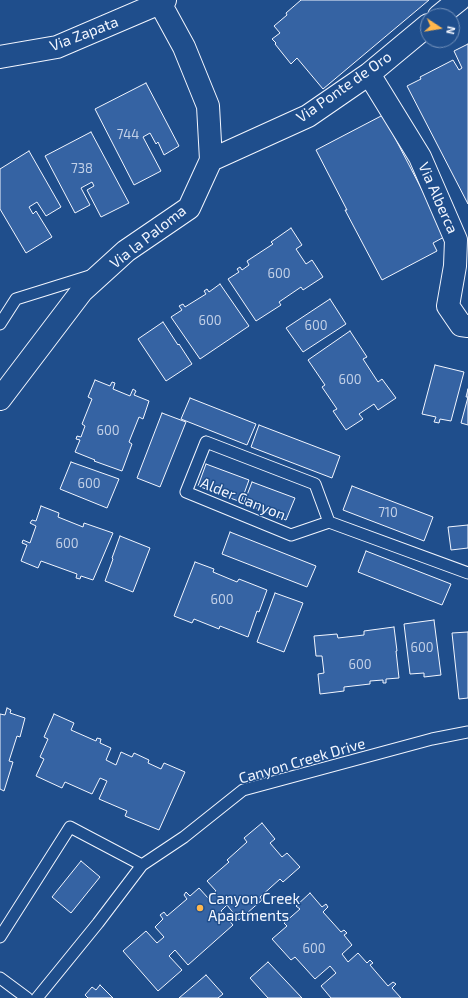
<!DOCTYPE html>
<style>
body{margin:0}
#map{position:relative;width:468px;height:998px;overflow:hidden;background:#1f4e8c;font-family:"Exo 2",sans-serif}
canvas{display:block}
.north{position:absolute;left:420px;top:8px;width:40px;height:40px;box-sizing:border-box;background:#1f4e8c;border:1px solid #7391ba;border-radius:50%;rotate:102deg;font-size:11px;font-weight:700;line-height:16px;text-align:center;color:#f2f6ff}
.north::after{content:'';display:block;margin:auto;width:14px;height:18px;background:#ffb74d;clip-path:polygon(50% 0,100% 100%,50% 72%,0 100%)}
</style>
<div id="map">
<canvas width="468" height="998"></canvas>
<div class="north">N</div>
</div>
<script>
const ctx = document.querySelector('canvas').getContext('2d');
ctx.lineJoin = 'round';
function paint(path, color) {
  ctx.fillStyle = color;
  ctx.fill(path, 'evenodd');
}
function shape(rows) {
  const path = new Path2D();
  for (const r of rows) {
    path.moveTo(r[0], r[1]);
    for (let i = 2; i < r.length; i += 2) path.lineTo(r[i], r[i + 1]);
  }
  return path;
}
function stroke(path, color, width, dash) {
  ctx.strokeStyle = color;
  ctx.lineWidth = width;
  ctx.lineCap = dash ? 'butt' : 'round';
  ctx.setLineDash(dash || []);
  ctx.stroke(path);
}
function label(font, color, halo, rows, align = 'center') {
  ctx.font = font + ' "Exo 2",sans-serif';
  ctx.lineWidth = 3;
  ctx.setLineDash([]);
  ctx.textBaseline = 'middle';
  ctx.strokeStyle = halo;
  ctx.fillStyle = color;
  for (const [text, x, y, turn = 0] of rows) {
    ctx.save();
    ctx.translate(x, y);
    ctx.rotate((+turn || 0) * Math.PI / 180);
    ctx.textAlign = isNaN(turn) ? turn : align;
    if (halo) ctx.strokeText(text, 0, 0);
    ctx.fillText(text, 0, 0);
    ctx.restore();
  }
}
const building = shape([
 [301,0,429,0,323,89,297,58,291,64,275,44,276,43,272,39,280,33,274,26,287,15,286,13,301,0],
 [468,44,468,204,407,86,421,79,420,77,453,60,459,70,462,68,454,51,468,44],
 [146,83,179,146,164,155,158,142,156,144,150,133,143,137,161,171,134,185,95,109,146,83],
 [383,115,446,236,433,243,437,251,382,280,345,210,347,210,316,150,383,115],
 [91,132,129,203,101,217,87,190,94,186,92,182,81,188,90,205,75,213,45,156,91,132],
 [29,151,61,207,46,216,37,202,29,207,33,214,36,211,52,237,26,253,0,209,0,169,29,151],
 [291,228,302,245,296,249,306,264,312,260,323,277,303,290,301,287,279,302,281,305,256,321,228,279,239,272,237,269,240,267,242,270,249,265,247,261,273,244,271,242,291,228],
 [220,284,249,326,200,359,171,317,182,310,179,306,183,304,185,307,206,294,204,291,207,289,209,292,220,284],
 [330,299,346,324,303,352,286,328,330,299],
 [163,322,178,345,179,344,192,364,166,381,138,339,163,322],
 [350,331,367,357,363,359,378,382,382,379,396,398,378,410,374,404,359,414,363,419,346,430,333,411,337,409,322,387,325,385,308,360,350,331],
 [435,365,464,372,451,421,440,419,439,423,434,422,436,417,422,414,435,365],
 [95,380,110,386,112,382,115,383,113,389,130,396,133,389,136,391,134,395,149,401,143,419,139,417,129,442,132,444,122,471,94,461,95,460,75,452,80,440,76,439,77,436,81,437,85,426,82,424,92,399,88,397,95,380],
 [468,389,468,425,461,423,468,397,466,397,468,389],
 [190,398,256,424,247,445,181,419,190,398],
 [162,413,186,422,160,487,137,478,162,413],
 [259,425,340,456,332,478,251,447,259,425],
 [71,462,119,479,107,508,60,489,71,462],
 [206,464,249,480,241,502,198,486,206,464],
 [252,482,295,498,286,520,244,503,252,482],
 [352,486,433,517,424,541,343,510,352,486],
 [41,506,59,513,58,517,83,527,84,523,113,533,93,580,81,576,80,579,76,578,77,574,41,561,38,568,21,561,27,545,22,543,23,540,30,543,36,526,30,523,32,520,36,521,41,506],
 [468,525,468,548,451,550,448,527,468,525],
 [230,532,316,566,307,587,222,554,230,532],
 [120,536,150,548,133,592,105,581,113,559,112,558,120,536],
 [366,551,451,584,442,605,358,572,366,551],
 [195,562,214,569,213,572,237,582,239,579,267,590,259,612,257,611,248,637,220,626,219,629,194,619,192,623,174,616,195,562],
 [275,593,303,603,284,652,257,642,275,593],
 [434,620,441,675,424,677,424,673,410,674,404,624,434,620],
 [394,627,397,651,396,651,399,678,386,679,386,683,383,683,383,680,370,681,370,684,344,687,344,691,320,694,318,674,324,673,322,656,316,656,314,636,337,634,338,638,364,635,364,631,394,627],
 [468,632,468,698,459,699,452,633,468,632],
 [7,708,11,710,10,713,25,718,20,737,17,736,9,761,13,762,4,791,0,789,0,714,5,715,7,708],
 [54,714,74,723,71,730,96,741,97,738,101,739,100,743,111,748,106,760,116,765,121,752,132,757,134,753,149,760,148,763,161,769,164,763,185,772,159,830,125,816,127,811,99,799,107,781,100,778,92,794,65,782,62,788,36,776,44,759,40,757,48,739,44,737,54,714],
 [262,823,275,839,270,843,282,857,287,853,300,867,283,882,280,879,260,897,262,900,239,920,227,905,221,911,233,925,188,965,175,950,169,956,182,970,158,991,123,951,146,931,157,943,164,937,155,927,163,919,160,915,164,912,167,916,187,899,184,895,186,892,190,896,199,888,208,898,216,891,207,881,229,862,227,860,247,842,244,838,262,823],
 [81,861,100,877,71,913,52,897,81,861],
 [310,893,322,907,326,904,328,907,323,912,341,932,344,930,347,933,344,935,352,945,342,954,348,962,358,953,367,963,370,960,373,963,370,965,388,986,393,982,396,984,392,988,401,998,331,998,321,986,336,973,330,966,315,979,295,957,291,960,272,939,287,926,284,923,300,909,296,906,310,893],
 [268,962,302,998,268,998,250,978,268,962],
 [206,975,223,994,218,998,179,998,206,975],
 [100,985,113,998,88,998,85,995,92,987,96,990,100,985]
]);
paint(building, '#3563a3');
stroke(building, '#f2f6ff', 1);
const lane = shape([
 [0,324,16,299,93,275],
 [206,442,315,484,329,522,291,535,186,492,206,442],
 [329,522,468,573],
 [0,937,70,827,142,865],
 [0,978,27,998],
 [37,998,98,923,142,865,184,837,243,790,432,739,468,732]
]);
const street = shape([
 [439,16,459,0],
 [0,57,57,47,160,3,165,0],
 [369,74,420,157,456,240,455,266,448,306,461,325,468,326],
 [211,160,308,116,369,74,428,25],
 [0,399,82,291,126,251,189,208,211,160,208,106,184,47,160,3]
]);
stroke(lane, '#f2f6ff', 13);
stroke(street, '#f2f6ff', 24);
stroke(lane, '#1f4e8c', 11);
stroke(street, '#1f4e8c', 22);
for (const [x, y, r, color] of [
 [200,908,4,"#ffb74d"]
]) {
  const dot = new Path2D();
  dot.arc(x, y, r, 0, 2 * Math.PI);
  ctx.fillStyle = color;
  ctx.fill(dot);
  stroke(dot, '#1f4e8c', 1.5);
}
label('13px', '#c3d1e8', null, [
 ["744",128,135],
 ["738",82,169],
 ["600",279,274],
 ["600",210,321],
 ["600",316,326],
 ["600",350,380],
 ["600",108,431],
 ["600",89,484],
 ["710",388,513],
 ["600",67,544],
 ["600",222,600],
 ["600",422,648],
 ["600",360,665],
 ["600",314,949]
]);
label('15px', '#f2f6ff', '#1f4e8c', [
 ["Via Zapata",84,34,-21],
 ["Via Ponte de Oro",344,87,-35],
 ["Via Alberca",438,198,66],
 ["Via la Paloma",148,237,-38],
 ["Alder Canyon",243,499,22],
 ["Canyon Creek Drive",302,761,-16]
]);
label('15px', '#f2f6ff', '#1f4e8c', [
 ["Canyon Creek",208,899],
 ["Apartments",208,916]
], 'left');
</script>
